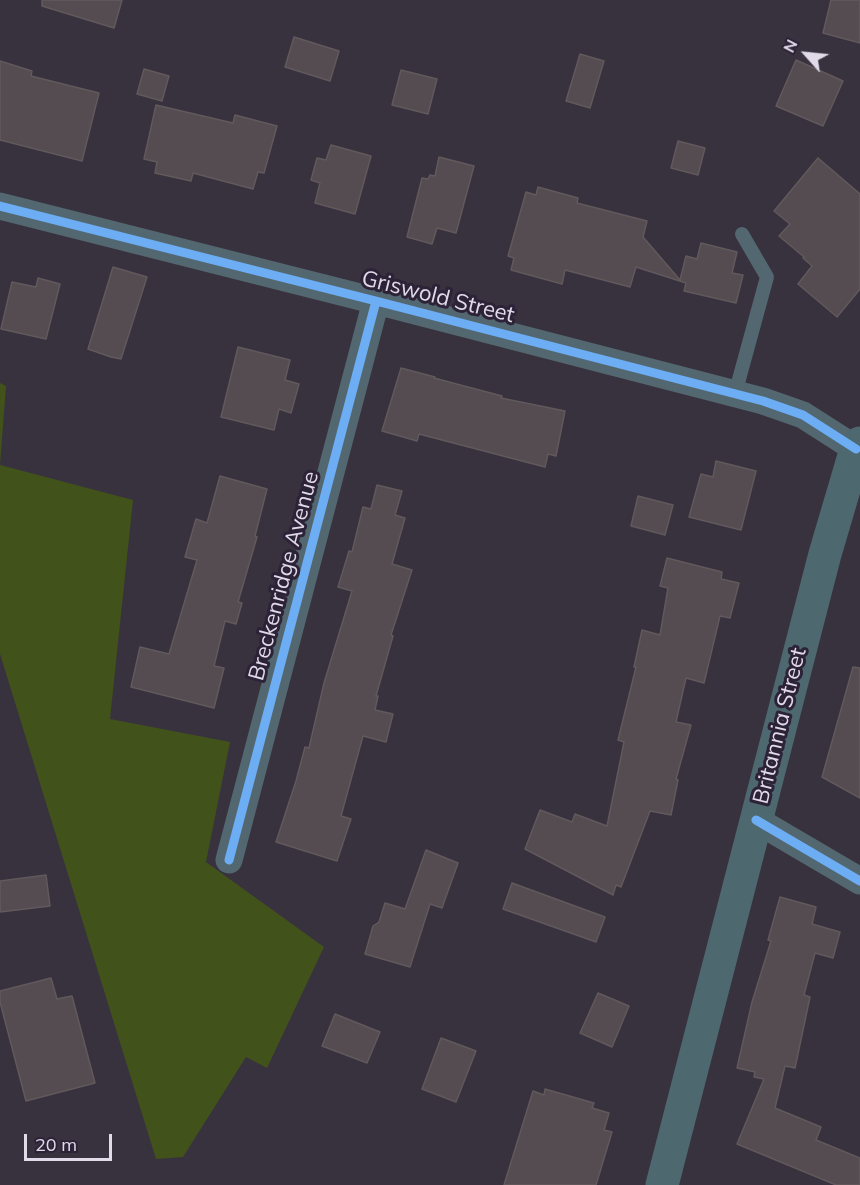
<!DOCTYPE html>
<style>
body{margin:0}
#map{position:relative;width:860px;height:1185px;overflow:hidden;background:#38323e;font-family:Mulish,sans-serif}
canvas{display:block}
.north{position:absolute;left:776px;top:24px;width:60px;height:60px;-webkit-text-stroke:4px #2d2338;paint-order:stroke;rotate:297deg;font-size:16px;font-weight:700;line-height:24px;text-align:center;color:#e1dbe9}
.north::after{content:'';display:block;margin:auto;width:21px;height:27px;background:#e1dbe9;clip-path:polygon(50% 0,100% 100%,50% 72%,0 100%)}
.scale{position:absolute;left:24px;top:1134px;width:88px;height:27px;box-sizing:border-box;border:3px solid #e1dbe9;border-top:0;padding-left:8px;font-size:18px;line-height:21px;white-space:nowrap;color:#e1dbe9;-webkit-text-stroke:4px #2d2338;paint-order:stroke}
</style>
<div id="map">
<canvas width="860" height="1185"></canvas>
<div class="north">N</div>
<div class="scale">20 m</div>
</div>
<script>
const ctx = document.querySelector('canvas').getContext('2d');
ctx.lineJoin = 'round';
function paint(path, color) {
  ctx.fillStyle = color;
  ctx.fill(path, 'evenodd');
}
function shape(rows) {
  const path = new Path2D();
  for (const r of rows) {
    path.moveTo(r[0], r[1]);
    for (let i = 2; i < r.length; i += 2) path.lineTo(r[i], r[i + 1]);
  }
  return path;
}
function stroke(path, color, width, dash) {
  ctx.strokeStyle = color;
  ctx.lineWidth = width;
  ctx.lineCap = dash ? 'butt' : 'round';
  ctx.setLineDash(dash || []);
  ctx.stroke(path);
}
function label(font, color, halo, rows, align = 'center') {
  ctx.font = font + ' Mulish,sans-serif';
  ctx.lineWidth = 6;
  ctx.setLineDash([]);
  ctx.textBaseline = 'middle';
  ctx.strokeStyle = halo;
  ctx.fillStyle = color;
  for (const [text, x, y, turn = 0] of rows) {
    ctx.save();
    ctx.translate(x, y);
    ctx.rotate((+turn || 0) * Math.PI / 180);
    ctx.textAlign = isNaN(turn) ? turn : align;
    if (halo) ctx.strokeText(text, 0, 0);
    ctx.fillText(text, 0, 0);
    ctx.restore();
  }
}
paint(shape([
 [0,383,6,386,0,465,133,500,110,719,230,742,206,862,324,947,267,1068,246,1057,183,1157,156,1159,0,654]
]), '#41521b');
const building = shape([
 [42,0,122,0,114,28,42,6,42,0],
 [831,0,860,0,860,43,823,33,831,0],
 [294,37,339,51,330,81,285,67,294,37],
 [580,54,604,61,590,108,566,101,580,54],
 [796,60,843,81,823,126,776,106,796,60],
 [0,61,32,71,31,76,99,93,82,161,0,140,0,61],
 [144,69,169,76,162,101,137,94,144,69],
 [401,70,437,79,428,114,392,105,401,70],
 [156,105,233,123,235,115,277,126,264,173,258,172,253,189,193,173,191,181,155,173,157,162,144,159,156,105],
 [678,141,705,148,698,175,671,168,678,141],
 [331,145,371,156,355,214,315,203,320,183,311,180,317,158,326,160,331,145],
 [439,157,474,166,456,233,437,228,432,244,407,237,422,178,428,179,430,175,435,176,439,157],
 [818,158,860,194,860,289,837,317,798,284,812,266,803,258,804,257,779,236,790,224,774,211,818,158],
 [538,187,578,198,577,203,647,221,643,237,680,280,686,256,697,259,701,243,737,252,732,273,743,275,736,303,684,291,686,283,636,267,630,287,565,270,562,284,511,270,514,258,508,256,526,192,536,195,538,187],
 [113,267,147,277,121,359,111,357,88,349,113,267],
 [38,278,60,284,46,339,1,329,12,282,36,287,38,278],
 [238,347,290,360,285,380,299,384,291,413,279,409,274,430,221,417,238,347],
 [401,368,435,377,434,378,502,396,501,398,565,411,556,456,548,454,545,467,419,434,417,441,382,431,401,368],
 [716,461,756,471,741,530,689,517,701,474,713,477,716,461],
 [220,476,267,489,255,536,257,537,238,602,242,603,236,624,225,621,214,666,224,668,214,708,131,687,140,647,169,654,197,560,185,557,196,519,207,523,220,476],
 [377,485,402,491,395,515,405,518,392,564,412,570,391,635,393,636,376,696,378,696,375,710,393,714,386,742,363,736,341,816,351,819,337,861,276,842,296,781,305,747,309,748,324,683,352,591,338,587,349,551,352,552,363,507,371,509,377,485],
 [638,496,673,505,665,535,631,526,638,496],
 [667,558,722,572,721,579,739,583,730,618,720,616,704,683,686,678,676,722,691,725,676,779,678,780,671,815,650,811,621,887,616,885,613,895,525,849,540,810,572,822,575,814,607,826,624,742,618,740,636,667,634,667,642,630,660,635,668,588,660,586,667,558],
 [853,667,860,668,860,798,822,777,853,667],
 [426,850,458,863,442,908,430,904,410,967,365,954,373,926,379,922,385,903,405,909,426,850],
 [46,875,50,906,0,912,0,881,46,875],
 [512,883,605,917,596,942,503,909,512,883],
 [780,897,816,907,812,924,840,932,833,958,815,953,804,995,810,997,795,1068,785,1066,775,1108,821,1127,816,1140,860,1158,860,1185,836,1185,737,1144,764,1079,754,1077,755,1072,737,1068,752,1002,771,941,768,940,780,897],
 [51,978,57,999,72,996,95,1083,26,1101,0,1002,0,991,51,978],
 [598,993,629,1006,612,1047,580,1033,598,993],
 [335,1014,380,1032,367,1063,322,1046,335,1014],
 [441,1038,476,1051,456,1102,422,1089,441,1038],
 [545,1089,594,1103,592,1108,609,1113,604,1130,612,1132,596,1185,504,1185,533,1091,544,1095,545,1089]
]);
paint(building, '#544c51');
stroke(building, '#61595c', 1.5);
stroke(shape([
 [735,394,767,277,742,234]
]), '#536770', 14);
stroke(shape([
 [0,206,376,301,763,401,803,415,856,449],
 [756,820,860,881],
 [229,860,376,301]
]), '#536770', 27);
stroke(shape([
 [662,1185,825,554,856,449,860,443]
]), '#4e6870', 33);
stroke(shape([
 [0,206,376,301,763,401,803,415,856,449],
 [756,820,860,881],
 [229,860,376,301]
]), '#6dadf4', 9);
label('22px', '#e1dbe9', '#2d2338', [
 ["Griswold Street",438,297,14],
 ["Breckenridge Avenue",284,576,-75],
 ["Britannia Street",780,726,-76]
]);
</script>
